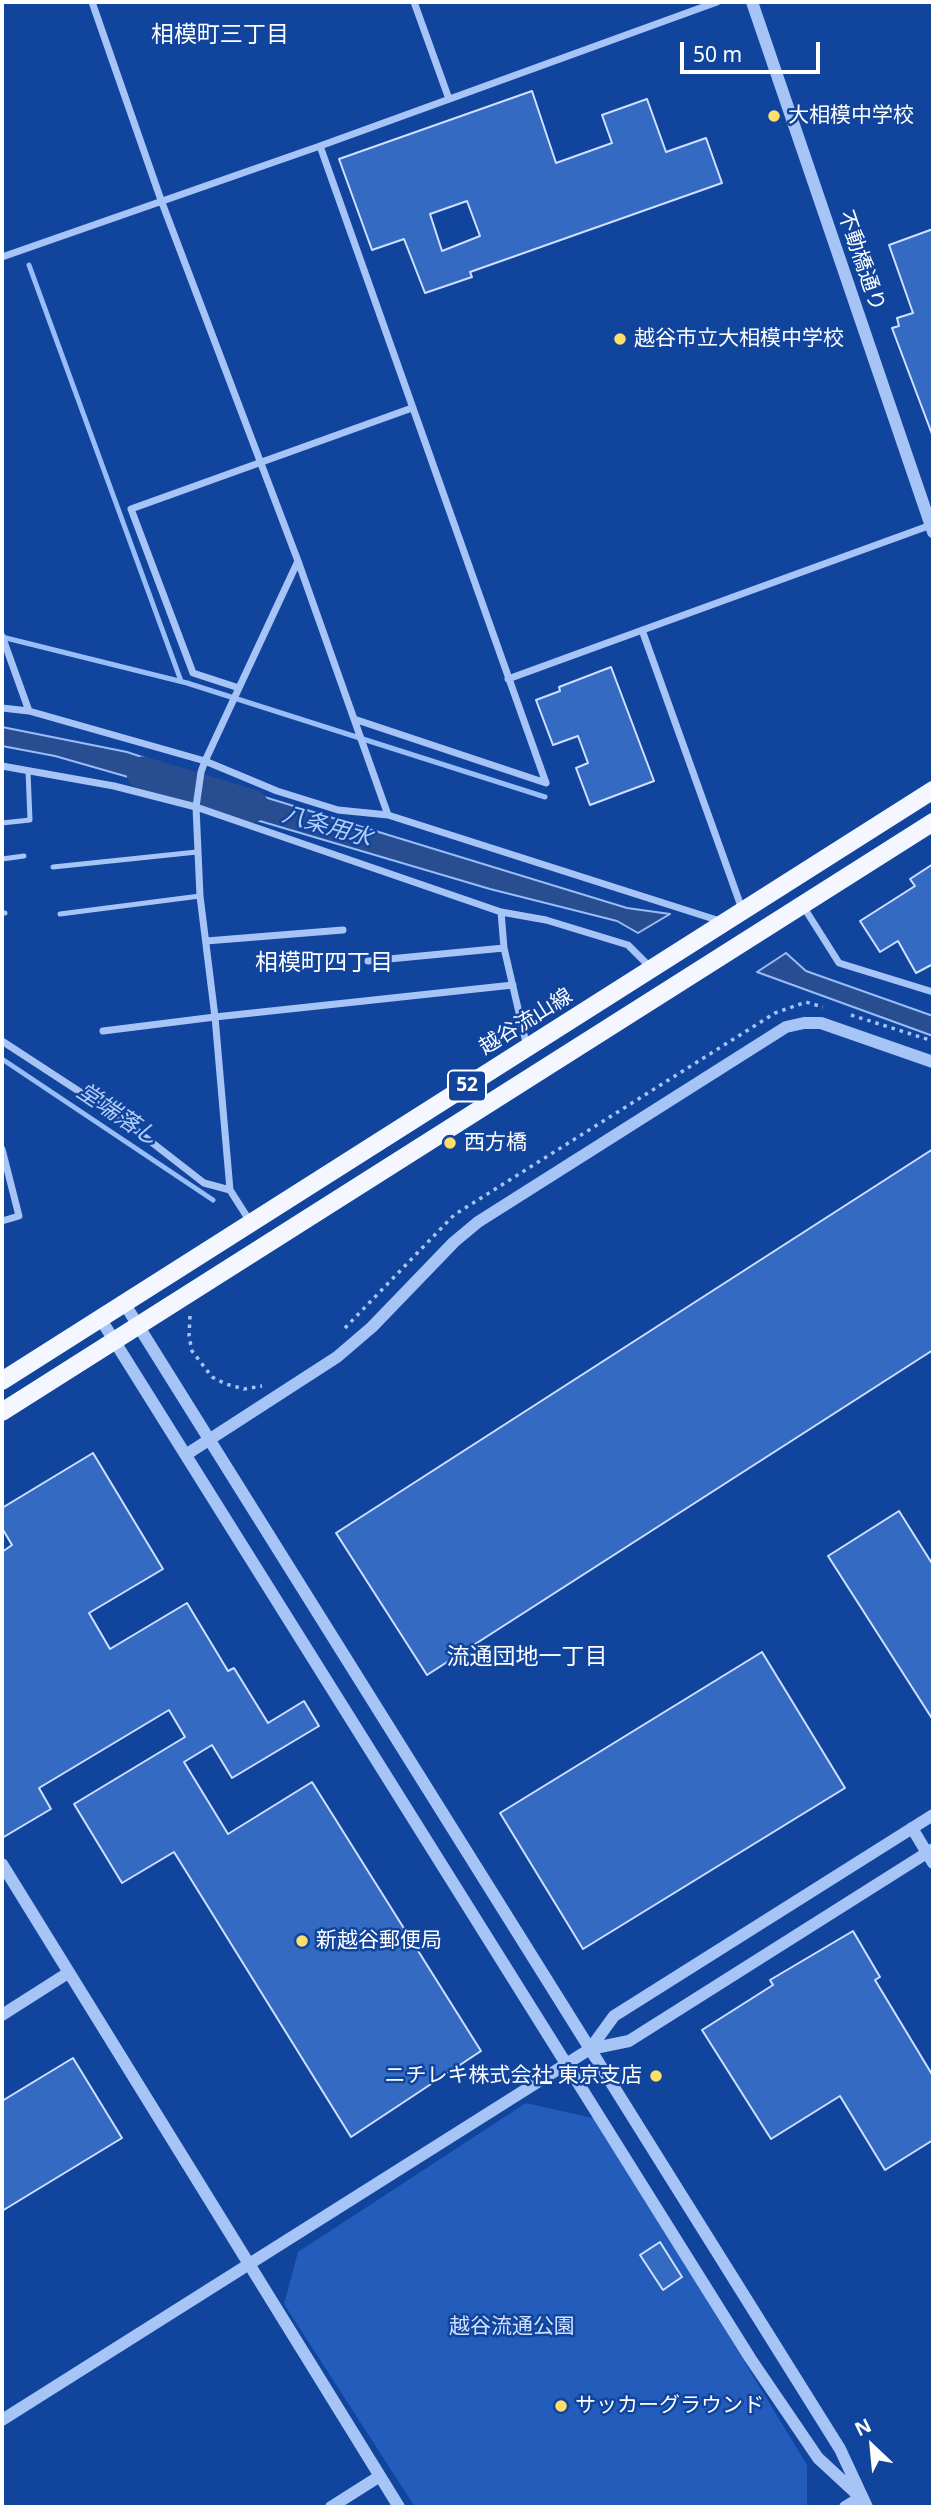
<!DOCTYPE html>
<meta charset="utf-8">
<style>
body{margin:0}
#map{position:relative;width:935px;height:2509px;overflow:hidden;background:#11449d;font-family:"Noto Sans",sans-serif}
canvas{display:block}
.frame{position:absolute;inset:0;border:4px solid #fff;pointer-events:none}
.north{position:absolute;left:837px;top:2411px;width:70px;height:70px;-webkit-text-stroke:5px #11449d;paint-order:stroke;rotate:334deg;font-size:19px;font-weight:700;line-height:28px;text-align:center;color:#fff}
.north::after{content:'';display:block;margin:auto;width:24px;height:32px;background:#fff;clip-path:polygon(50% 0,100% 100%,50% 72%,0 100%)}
.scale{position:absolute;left:680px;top:42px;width:140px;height:32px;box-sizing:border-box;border:4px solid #fff;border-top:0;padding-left:9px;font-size:21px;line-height:24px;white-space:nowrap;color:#fff;-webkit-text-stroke:5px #11449d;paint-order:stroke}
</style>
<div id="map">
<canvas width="935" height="2509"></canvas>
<div class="frame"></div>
<div class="north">N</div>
<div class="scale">50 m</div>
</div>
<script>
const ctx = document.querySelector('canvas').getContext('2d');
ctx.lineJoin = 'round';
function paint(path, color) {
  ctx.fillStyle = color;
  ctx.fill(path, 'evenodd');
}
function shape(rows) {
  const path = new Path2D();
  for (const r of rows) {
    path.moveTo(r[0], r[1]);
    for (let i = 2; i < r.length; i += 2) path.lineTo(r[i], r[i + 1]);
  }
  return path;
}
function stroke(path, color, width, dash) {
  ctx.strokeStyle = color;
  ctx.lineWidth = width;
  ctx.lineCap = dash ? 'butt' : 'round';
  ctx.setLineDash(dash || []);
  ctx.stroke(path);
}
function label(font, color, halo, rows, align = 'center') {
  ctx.font = font + ' "Noto Sans","Noto Sans JP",sans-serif';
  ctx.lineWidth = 5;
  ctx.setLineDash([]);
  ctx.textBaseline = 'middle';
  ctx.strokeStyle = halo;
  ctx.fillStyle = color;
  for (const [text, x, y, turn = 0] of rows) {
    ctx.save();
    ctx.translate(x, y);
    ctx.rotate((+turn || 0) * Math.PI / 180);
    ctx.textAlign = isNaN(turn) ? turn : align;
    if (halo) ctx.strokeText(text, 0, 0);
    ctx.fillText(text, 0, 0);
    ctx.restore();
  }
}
paint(shape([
 [526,2103,597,2119,807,2465,807,2507,415,2507,284,2304,298,2252]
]), '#235cbb');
const water = shape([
 [2,727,127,752,190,773,184,793,55,756,2,746,2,727],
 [212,781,627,908,670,914,638,933,617,921,490,889,209,806,212,781],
 [786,953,806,971,933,1016,933,1036,757,972,786,953]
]);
paint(water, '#284d90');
stroke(water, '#98bdf8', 2);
stroke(shape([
 [29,265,181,681],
 [2,637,187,683,545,797],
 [2,1059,213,1200]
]), '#98bdf8', 5);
stroke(shape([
 [143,773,252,806]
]), '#284d90', 33);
const building = shape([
 [532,91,556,163,612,143,602,115,647,99,666,152,706,138,722,183,470,272,472,277,425,293,404,239,372,250,339,159,532,91],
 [467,201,480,236,442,251,430,214,467,201],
 [933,229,933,434,932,434,892,328,899,326,897,318,913,313,889,245,933,229],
 [611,667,654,781,590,805,576,768,588,763,578,736,553,745,536,700,560,691,559,687,611,667],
 [933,864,933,964,916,973,898,941,880,952,860,921,915,886,910,879,933,864],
 [933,1149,933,1350,427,1675,336,1533,933,1149],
 [93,1453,163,1569,89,1613,110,1649,187,1603,228,1671,234,1668,268,1723,304,1701,319,1726,232,1778,212,1745,184,1762,228,1834,312,1782,481,2051,351,2137,174,1852,122,1883,74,1804,185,1737,169,1710,39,1788,51,1809,2,1838,2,1552,12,1545,2,1528,2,1508,93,1453],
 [899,1511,933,1565,933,1720,828,1556,899,1511],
 [762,1652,845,1788,583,1949,500,1813,762,1652],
 [853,1931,880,1977,875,1980,933,2076,933,2140,885,2170,840,2096,771,2139,702,2030,773,1985,770,1980,853,1931],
 [73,2058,122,2138,2,2211,2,2101,73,2058],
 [660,2242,682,2277,663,2290,640,2255,660,2242]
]);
paint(building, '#356ac3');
stroke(building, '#cfe1fe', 2);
stroke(shape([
 [851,1015,933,1041],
 [190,1316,189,1336,192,1351,212,1377,226,1384,244,1389,262,1386],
 [345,1328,454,1215,775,1013,806,1002,823,1007]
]), '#a6c4f5', 3.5, [3.5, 5]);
stroke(shape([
 [2,823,30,820,28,771],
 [2,859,24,856],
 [53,867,197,852],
 [2,913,5,913],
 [60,914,200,896]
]), '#a6c4f5', 5);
stroke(shape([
 [92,2,161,200,298,561,205,761,201,772,196,807,200,896,215,1017,230,1190,251,1223],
 [414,2,449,99],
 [320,146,546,783,354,719],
 [2,257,320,146,717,2],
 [298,561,388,815],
 [642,630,742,909],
 [2,636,29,711],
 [508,679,931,525],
 [239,688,193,673,131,509,412,408],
 [2,708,29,711,205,761,277,791,338,810,388,815,720,921],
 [2,766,114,786,196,807,501,912,546,920,628,945,651,968],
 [803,906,839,963,933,992],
 [501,912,504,948,527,1047],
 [206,941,343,930],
 [368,961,504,948],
 [103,1031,215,1017,513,985],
 [2,1041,123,1120,204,1183,230,1190],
 [2,1149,19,1216,2,1221]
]), '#a6c4f5', 7);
stroke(shape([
 [752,2,933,532],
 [124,1303,840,2449,867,2507],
 [100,1318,750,2358,818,2458,858,2495],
 [187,1454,337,1357,372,1327,454,1242,478,1222,786,1027,804,1023,821,1023,933,1062],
 [912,1828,933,1863],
 [2,1864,399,2507],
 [2,2015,68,1973],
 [590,2049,614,2016,933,1815],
 [2,2420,590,2049,629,2041,933,1849],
 [331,2507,380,2476],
 [845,2507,861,2497]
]), '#a6c4f5', 12);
stroke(shape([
 [2,1381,933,790],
 [2,1412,933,822]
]), '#f4f7ff', 18);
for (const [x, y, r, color] of [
 [774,116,7,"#ffdf6a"],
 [620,339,7,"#ffdf6a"],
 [450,1143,7,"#ffdf6a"],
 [302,1941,7,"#ffdf6a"],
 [656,2076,7,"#ffdf6a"],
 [561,2406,7,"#ffdf6a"]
]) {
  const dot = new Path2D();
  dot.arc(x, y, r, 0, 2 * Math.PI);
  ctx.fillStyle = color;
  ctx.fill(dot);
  stroke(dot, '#11449d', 2.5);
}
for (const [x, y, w] of [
 [467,1086,38]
]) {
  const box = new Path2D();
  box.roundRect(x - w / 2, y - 15.5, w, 31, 5);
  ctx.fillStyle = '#11449d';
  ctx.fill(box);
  stroke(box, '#fff', 2);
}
label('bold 19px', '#fff', null, [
 ["52",467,1086]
]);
label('21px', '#fff', '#11449d', [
 ["大相模中学校",788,116],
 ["越谷市立大相模中学校",634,339],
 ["西方橋",464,1143],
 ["新越谷郵便局",316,1941],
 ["ニチレキ株式会社 東京支店",642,2076,"right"],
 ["サッカーグラウンド",575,2406]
], 'left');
label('21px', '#fff', '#11449d', [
 ["不動橋通り",861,261,71],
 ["越谷流山線",526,1022,-32]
]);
label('21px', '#cfe1fe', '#11449d', [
 ["越谷流通公園",512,2327]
]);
label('23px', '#fff', '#11449d', [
 ["相模町三丁目",220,35],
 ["相模町四丁目",324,963],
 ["流通団地一丁目",527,1657]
]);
label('italic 23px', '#b3cefb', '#11449d', [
 ["八条用水",327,827,16],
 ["堂端落し",117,1115,34]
]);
</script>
